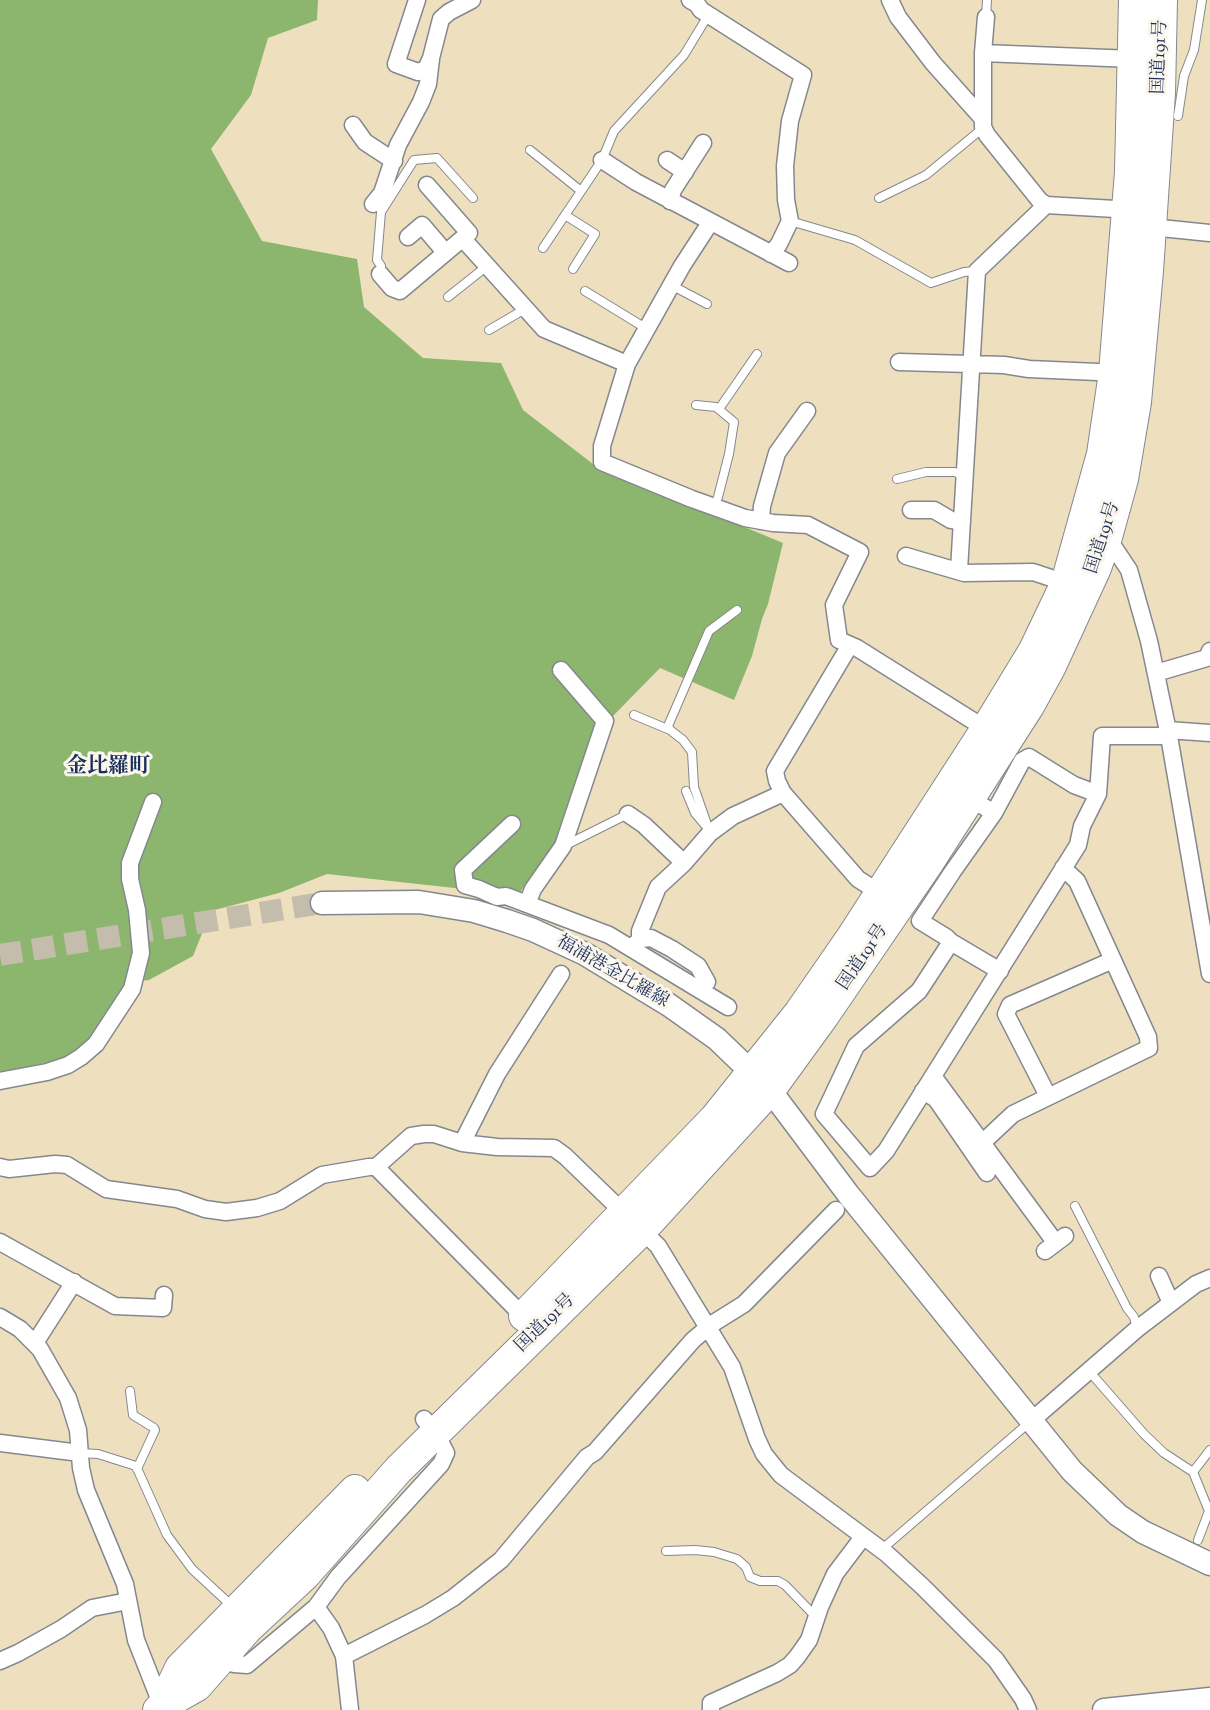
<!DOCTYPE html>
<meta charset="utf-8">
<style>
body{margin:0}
canvas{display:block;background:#eee0be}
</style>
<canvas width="1210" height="1710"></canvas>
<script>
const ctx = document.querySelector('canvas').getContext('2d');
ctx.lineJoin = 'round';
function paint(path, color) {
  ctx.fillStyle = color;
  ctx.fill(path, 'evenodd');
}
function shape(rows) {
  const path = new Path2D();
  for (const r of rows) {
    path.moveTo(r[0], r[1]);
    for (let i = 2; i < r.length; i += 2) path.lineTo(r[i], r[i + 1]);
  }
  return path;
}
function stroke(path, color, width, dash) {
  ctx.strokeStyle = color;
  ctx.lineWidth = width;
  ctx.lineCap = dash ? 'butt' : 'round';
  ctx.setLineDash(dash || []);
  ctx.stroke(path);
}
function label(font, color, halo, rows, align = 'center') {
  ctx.font = font + ' "Sorts Mill Goudy","Noto Serif JP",serif';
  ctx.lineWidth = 6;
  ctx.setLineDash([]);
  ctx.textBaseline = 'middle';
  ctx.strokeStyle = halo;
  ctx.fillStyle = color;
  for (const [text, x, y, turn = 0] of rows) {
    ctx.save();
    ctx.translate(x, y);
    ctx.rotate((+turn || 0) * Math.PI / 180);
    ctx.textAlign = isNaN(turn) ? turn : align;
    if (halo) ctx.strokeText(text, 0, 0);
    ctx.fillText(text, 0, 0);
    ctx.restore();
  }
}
paint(shape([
 [0,0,318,0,317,20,268,38,251,95,211,149,262,241,357,259,364,307,423,358,501,363,523,410,593,464,783,543,768,604,762,619,752,656,734,700,660,668,614,715,554,847,518,895,327,874,279,893,211,911,193,956,149,980,128,982,90,1040,75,1051,58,1060,0,1073]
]), '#8cb66d');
stroke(shape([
 [0,955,322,903]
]), '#c4bdab', 22, [22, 11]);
const lane = shape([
 [986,17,987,0],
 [1178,116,1184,76,1194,50,1202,0],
 [530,150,581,191],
 [879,198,926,175,983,128],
 [565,215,595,234,573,269],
 [790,221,855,240,931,283,964,272,977,271],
 [543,248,602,160,614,131,684,55,709,14],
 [380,274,381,266,377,260,381,212,414,160,437,158,473,198],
 [671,285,707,304],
 [585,291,647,329],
 [448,297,487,266],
 [489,330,525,309],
 [696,405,716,407,734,422,729,454,718,497,714,507],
 [719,409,757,354],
 [897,479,926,472,955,472,965,477],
 [634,715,670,730],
 [686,791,695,813,705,825],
 [710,833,694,787,692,752,683,740,670,730,668,726,709,631,737,610],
 [564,846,628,814],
 [1075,1206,1127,1308,1134,1317,1137,1329],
 [1089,1371,1144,1434,1164,1453,1193,1472,1209,1511,1198,1540],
 [130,1391,133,1415,154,1428,155,1430,137,1469],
 [80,1453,98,1454,136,1466,167,1535,192,1569,233,1607],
 [1193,1472,1210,1450],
 [881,1550,1031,1421],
 [666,1551,695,1550,714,1552,737,1559,746,1567,750,1577,760,1581,778,1581,785,1585,816,1617]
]);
const street = shape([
 [417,0,396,64,418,72,426,69,431,58,441,19,449,12,472,0],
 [690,0,697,4,701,10,803,75,790,121,785,166,786,200,790,221,779,244,771,254],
 [890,0,898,17,933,63,983,119],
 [986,17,983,53,983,127,987,135,1040,201,1046,205,1133,210],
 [983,53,1133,59],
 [353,125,365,142,394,161],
 [602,160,636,182,789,263],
 [667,160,685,172],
 [670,201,673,190,703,143],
 [373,204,382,193,398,145,421,102,428,84,431,59],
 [710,223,682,266,627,364,602,446,602,462,692,499,745,518,773,523,808,525,860,552,834,605,839,640,857,648,986,729],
 [1151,227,1210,233],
 [408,237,422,225,445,252],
 [463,239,544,329,627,364],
 [380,274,392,288,400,291,469,233,427,185],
 [899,362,1004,365,1029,369,1120,373],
 [911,510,934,510,951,520,962,522],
 [761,521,762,506,777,453,807,411],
 [1104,536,1107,537,1129,570,1149,641,1169,736,1210,974],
 [906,556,964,573,1033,572,1066,583],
 [959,570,977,271,1046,205],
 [850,645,775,771,777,781,783,793,858,879,880,893],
 [1156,673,1207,658,1210,651],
 [1168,730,1210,733],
 [970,798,994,813,1022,761,1029,757,1074,785,1098,794],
 [994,813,953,871,920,921,946,937,951,942,1000,971],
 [628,814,644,825,684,863],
 [512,824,463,870,465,885,479,889,497,897,506,896,609,935,728,1007],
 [527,904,533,889,563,846,605,721,561,670],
 [640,939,640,931,658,887,684,863,710,833,733,816,783,793],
 [951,942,919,991,856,1046,824,1114,870,1168,886,1151,1078,845,1082,826,1098,794,1102,736,1169,736],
 [632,947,641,939,651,938,672,949,698,966,707,982],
 [933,1076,1055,1242],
 [0,1081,47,1072,68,1065,81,1057,96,1044,132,989,141,953,137,910,130,879,130,863,153,802],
 [923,1091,936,1099,987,1173],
 [1048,1096,1006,1014,1010,1005,1113,960],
 [462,1143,497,1147,554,1148,565,1156,658,1246,732,1367,757,1439,764,1454,781,1475,887,1554,923,1587,996,1660,1023,1699,1028,1710],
 [982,1143,1013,1114,1149,1048,1148,1037,1077,881,1063,868],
 [0,1167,9,1169,55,1164,67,1165,106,1189,177,1199,205,1209,226,1212,257,1208,280,1201,322,1175,369,1167,376,1167,411,1136,424,1134,434,1134,462,1143,497,1074,561,974],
 [376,1167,527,1320],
 [0,1242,115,1306,163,1308,164,1295],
 [1045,1251,1065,1236],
 [1159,1276,1171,1303],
 [0,1317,20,1329,40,1349,68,1398,78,1430,81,1468,86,1490,125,1584,136,1640,162,1706],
 [35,1343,74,1282],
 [1031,1421,1137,1329,1196,1284,1210,1278],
 [0,1443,80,1453],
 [316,1607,331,1628,344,1656,350,1710],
 [344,1656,425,1615,453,1598,501,1560,587,1457,595,1452,693,1340,712,1324,744,1304,836,1210],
 [0,1661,18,1653,61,1629,92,1608,128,1601],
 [234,1664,247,1665,316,1607,338,1577,441,1464,446,1453,435,1432,424,1419],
 [711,1710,711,1703,777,1673,790,1665,797,1657,809,1640,820,1607,835,1574,863,1537]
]);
const secondary = shape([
 [322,903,419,902,474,911,507,921,533,930,585,954,669,1005,717,1039,770,1090,848,1194,1072,1471,1118,1515,1143,1532,1210,1564],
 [1104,1710,1210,1699]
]);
const highway = shape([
 [524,1316,715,1118,799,1013,853,935,986,729,1034,650,1066,583,1102,454,1114,373,1130,172,1134,0],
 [162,1706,180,1668,355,1490],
 [158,1710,162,1706,197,1686,247,1629,305,1575,399,1469,642,1230,770,1090,823,1017,929,862,1029,706,1050,668,1096,568,1107,537,1123,479,1136,402,1148,271,1160,93,1162,0]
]);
stroke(lane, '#84888e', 10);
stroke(street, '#84888e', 19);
stroke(secondary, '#84888e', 25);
stroke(highway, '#84888e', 32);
stroke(lane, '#fff', 8);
stroke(street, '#fff', 16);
stroke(secondary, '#fff', 22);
stroke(highway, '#fff', 30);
label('18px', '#1b2f5e', '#fbf7ec', [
 ["国道191号",1161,57,-88],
 ["国道191号",1104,538,-72],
 ["国道191号",864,958,-56],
 ["福浦港金比羅線",612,973,30],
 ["国道191号",546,1324,-44]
]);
label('bold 21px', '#1b2f5e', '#fbf7ec', [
 ["金比羅町",108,768]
]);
</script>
